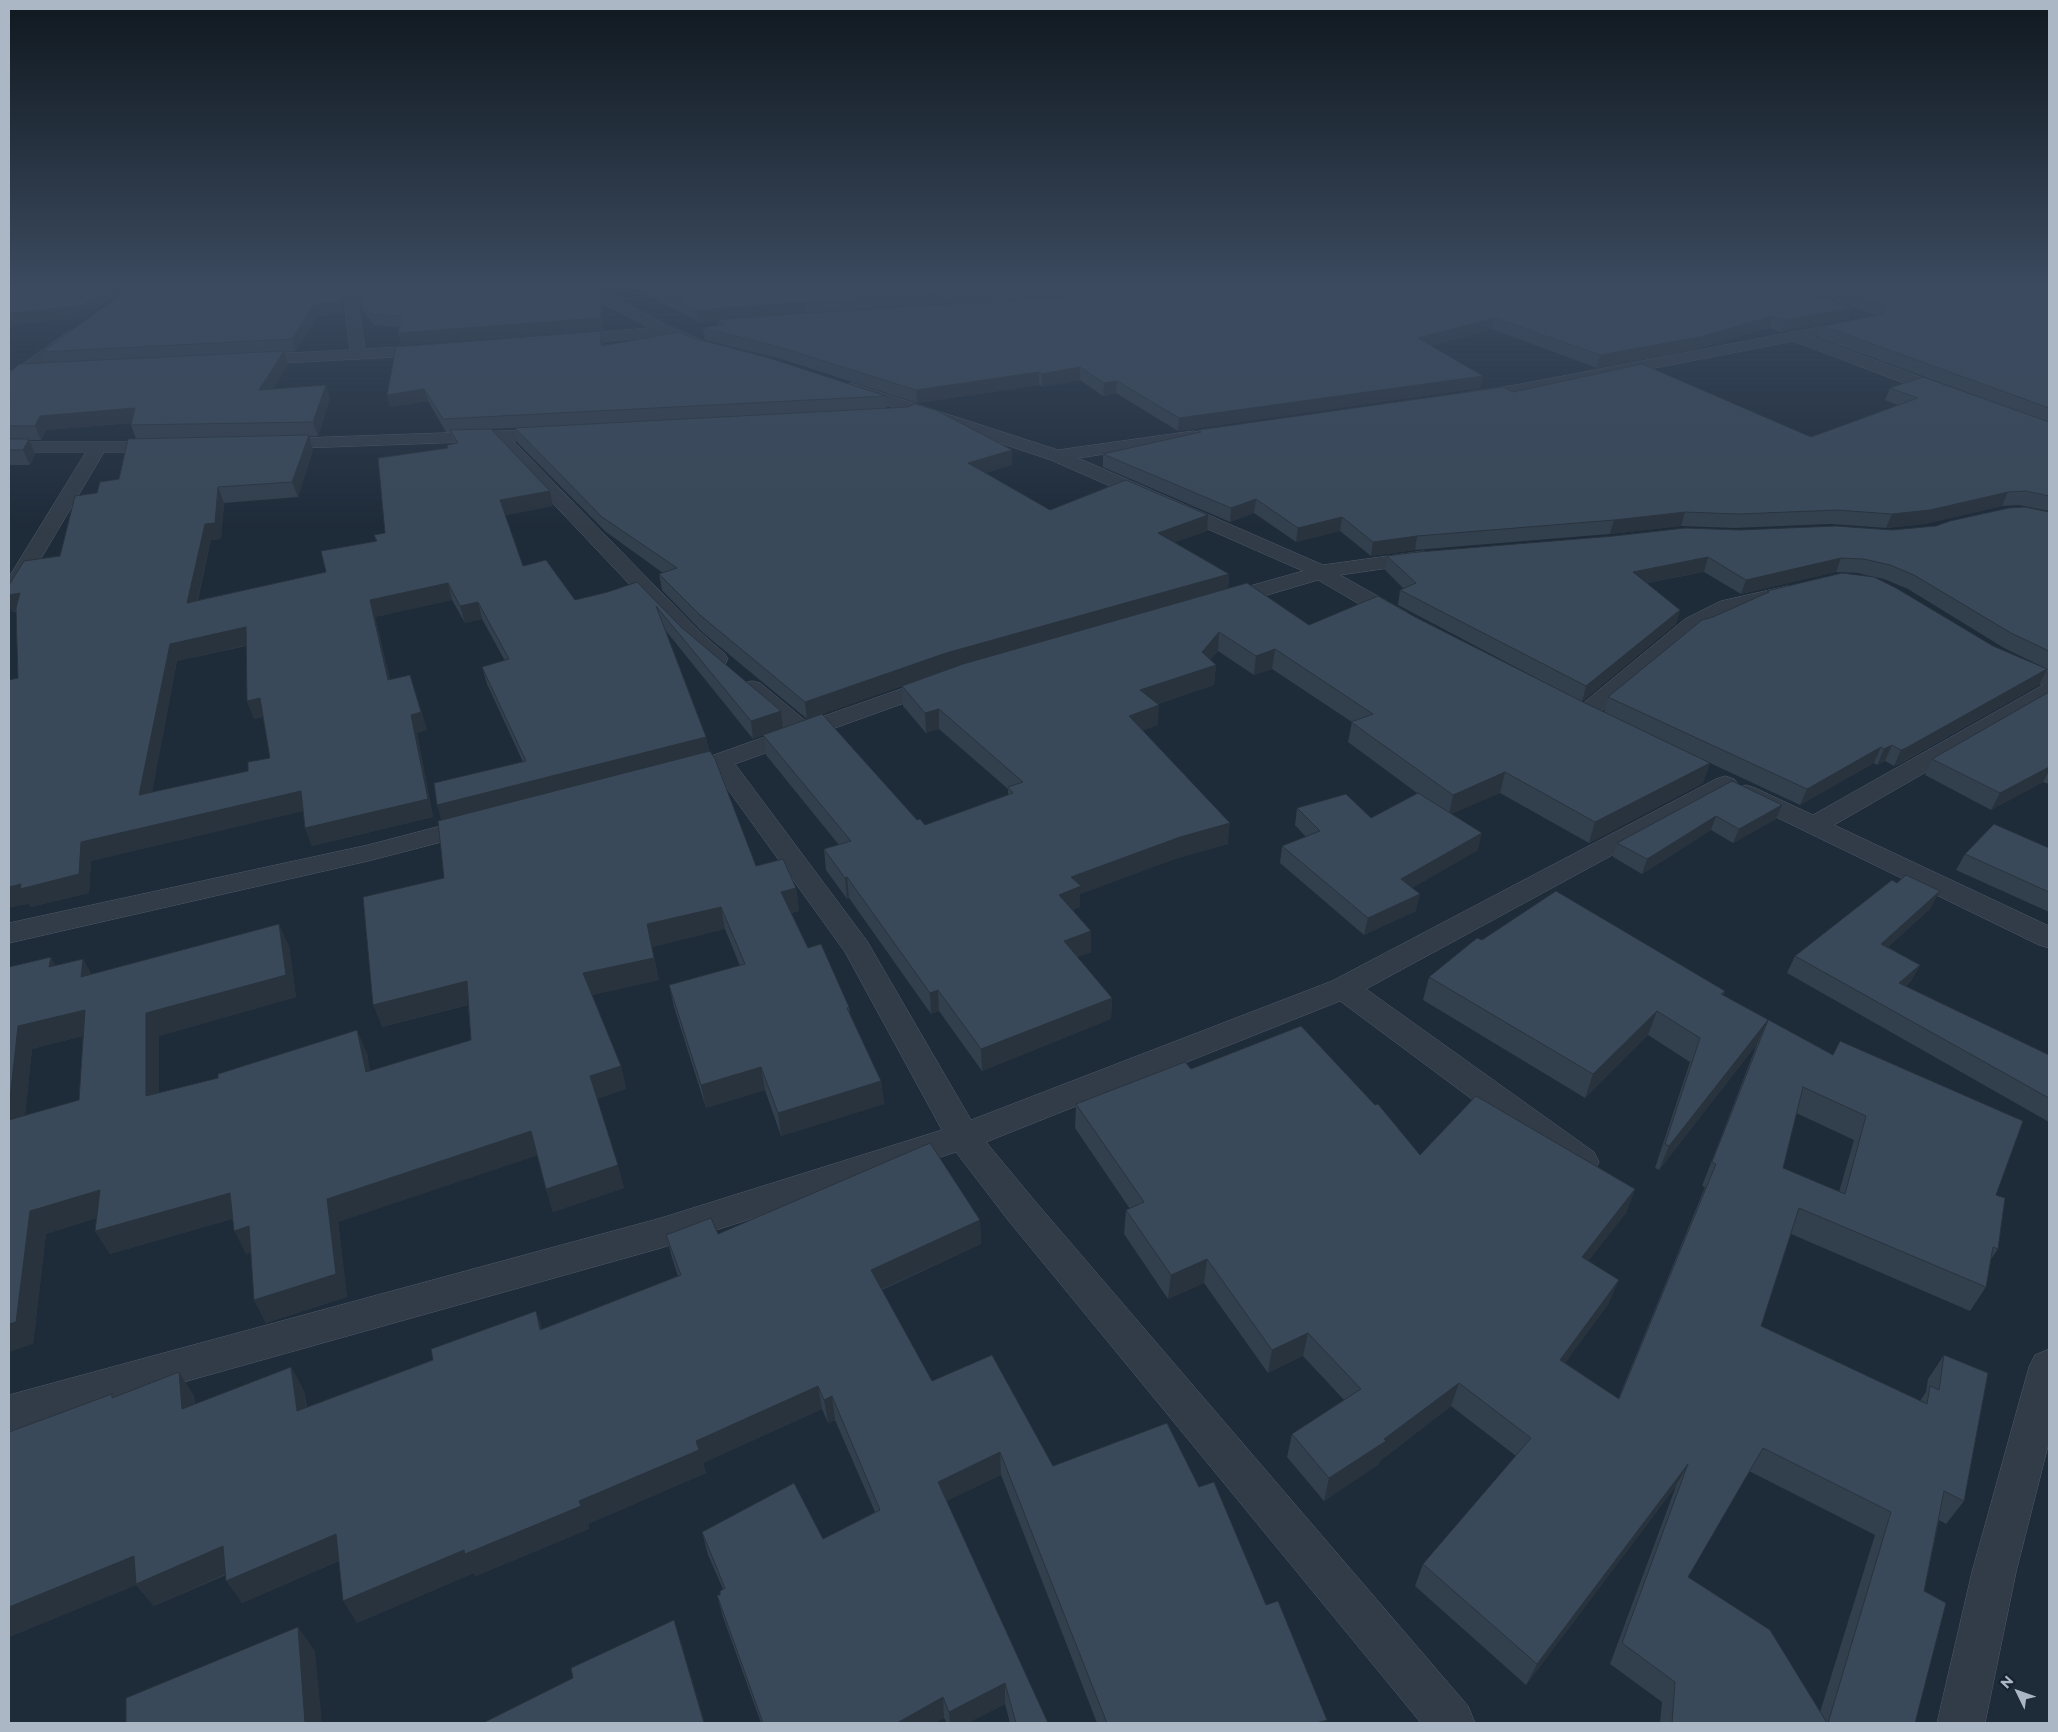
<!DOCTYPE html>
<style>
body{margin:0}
#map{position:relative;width:2058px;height:1732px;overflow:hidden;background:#1e2b39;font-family:Montserrat,sans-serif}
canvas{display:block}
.frame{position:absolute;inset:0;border:10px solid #acb7c6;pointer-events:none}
.north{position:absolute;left:1993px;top:1667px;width:50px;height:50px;-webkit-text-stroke:4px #18222e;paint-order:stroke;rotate:312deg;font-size:14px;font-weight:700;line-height:20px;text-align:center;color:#acb7c6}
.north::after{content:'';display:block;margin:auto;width:18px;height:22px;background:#acb7c6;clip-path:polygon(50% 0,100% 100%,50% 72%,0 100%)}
</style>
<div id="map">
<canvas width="2058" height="1732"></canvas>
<div class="frame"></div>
<div class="north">N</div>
</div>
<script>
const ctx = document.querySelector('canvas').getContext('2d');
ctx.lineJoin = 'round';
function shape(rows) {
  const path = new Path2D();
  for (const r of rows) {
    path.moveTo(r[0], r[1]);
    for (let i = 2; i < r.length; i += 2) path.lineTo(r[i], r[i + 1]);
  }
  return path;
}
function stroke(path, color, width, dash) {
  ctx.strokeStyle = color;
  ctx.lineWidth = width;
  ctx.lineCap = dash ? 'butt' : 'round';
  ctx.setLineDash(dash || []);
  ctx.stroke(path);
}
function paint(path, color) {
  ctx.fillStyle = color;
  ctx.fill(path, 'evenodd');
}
const minor = shape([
 [577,288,594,288,671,327,711,344,714,347,711,350,706,352,665,336,564,345,559,343,556,340,559,337,564,335,650,328,579,291,577,288],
 [897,288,915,288,960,308,962,311,960,314,950,314,899,291,897,288],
 [351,297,356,298,358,301,365,349,432,345,437,347,440,350,437,353,432,355,247,365,241,363,239,360,241,357,247,355,350,350,344,301,346,298,351,297],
 [1856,320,1861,321,1863,324,1861,327,1812,337,1953,389,1955,393,1953,397,1941,397,1793,341,1516,395,1474,401,1468,400,1466,396,1468,392,1474,391,1516,385,1856,320],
 [74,329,79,331,82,334,79,337,29,374,17,374,15,371,17,368,69,331,74,329],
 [851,383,1058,450,1193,431,1199,432,1202,436,1199,440,1193,441,1078,458,1323,565,1424,551,1431,553,1434,557,1431,561,1424,563,1340,575,1408,613,1411,618,1408,623,1400,625,1392,623,1318,580,1230,606,1222,607,1214,606,1211,601,1214,596,1303,571,1051,460,845,391,843,388,845,385,851,383],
 [555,429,561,430,564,434,561,438,513,441,701,633,725,654,728,659,725,664,717,666,709,664,685,643,494,441,273,449,267,448,264,444,267,440,273,439,555,429],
 [9,442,162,442,168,443,171,447,168,451,162,452,104,452,20,594,16,598,9,600,9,577,86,452,9,452,9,442],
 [1787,586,1794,588,1798,592,1794,596,1736,611,1701,629,1592,719,1584,721,1576,719,1572,714,1576,709,1685,619,1721,601,1787,586],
 [2010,655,2049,671,2049,701,1834,825,2049,926,2049,948,2039,945,1737,798,1733,793,1737,788,1746,785,1755,788,1813,815,2043,685,2002,667,1999,662,2002,657,2010,655],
 [938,676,946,678,950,683,946,688,735,764,867,941,971,1120,1332,981,1716,779,1725,776,1734,779,1738,784,1734,789,1366,989,1594,1152,1599,1162,1594,1172,1582,1176,1570,1172,1340,1001,986,1142,1034,1200,1468,1706,1475,1723,1421,1723,1008,1220,956,1152,661,1248,9,1431,9,1395,661,1218,942,1130,845,952,714,770,681,779,672,776,668,771,672,766,711,756,787,729,744,693,740,688,744,683,752,681,760,683,807,722,938,676],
 [475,817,484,819,488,825,484,831,368,861,9,943,9,923,368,845,475,817],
 [2049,1349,2049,1442,2016,1572,1985,1723,1937,1723,1972,1572,2029,1367,2035,1355,2049,1349]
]);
stroke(minor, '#505a67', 1);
paint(minor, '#323c49');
paint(shape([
 [130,288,588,288,602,305,603,330,401,345,398,333,399,327,374,325,361,307,358,297,351,295,346,296,342,300,343,312,317,317,296,351,284,352,288,364,273,389,330,398,318,436,309,436,313,450,298,497,224,503,221,539,211,540,198,600,326,572,376,541,374,535,385,533,448,448,453,444,450,432,446,432,428,401,390,407,387,395,601,331,603,345,693,338,886,396,887,408,1012,450,1012,465,985,473,1050,510,1207,531,1174,542,1229,574,1228,589,1309,625,1415,617,1557,689,1398,605,1400,590,1404,589,1385,570,1387,556,1739,530,1892,530,1936,526,2049,512,2049,670,2004,648,1908,589,1884,579,1875,577,2039,685,1899,764,1894,766,1885,761,1877,765,1874,763,1800,805,1710,763,1703,783,1589,843,1500,793,1451,814,1478,850,1412,888,1416,911,1364,935,1280,863,1282,846,1306,837,1295,825,1297,808,1371,818,1421,796,1348,742,1352,722,1272,669,1254,675,1218,651,1210,660,1216,665,1214,685,1158,704,1158,725,1143,730,1228,844,1178,858,1080,894,1080,907,1073,910,1091,952,1077,957,1112,998,1111,1019,982,1071,939,1011,931,1014,849,898,847,899,826,870,824,849,839,845,766,755,764,735,753,739,666,631,706,737,709,751,756,866,796,888,799,911,791,913,808,948,849,1007,850,1014,881,1081,884,1104,781,1136,765,1090,706,1108,674,1007,669,985,740,966,725,929,652,947,659,980,592,995,621,1066,626,1089,597,1099,624,1188,553,1212,546,1189,537,1155,338,1222,347,1297,266,1323,254,1300,251,1252,246,1254,232,1219,110,1254,95,1231,97,1218,46,1234,33,1344,9,967,56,966,83,959,91,974,289,946,296,997,159,1036,159,1093,367,1053,370,1071,471,1040,468,1005,382,1027,444,878,441,820,523,762,487,684,482,667,505,661,482,619,465,623,452,600,375,617,390,680,410,675,427,730,417,733,433,817,312,846,305,828,303,811,91,861,89,893,31,907,29,904,18,678,16,612,12,612,9,605,9,585,60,556,97,493,119,479,136,439,131,425,131,423,46,430,41,440,29,440,35,454,30,465,9,465,9,370,13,370,47,363,42,352],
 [515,428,518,443,606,532,663,573,659,574,662,590,702,632,807,719,783,728,681,627,637,582,608,592,575,600,523,566,505,515,553,506,491,429],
 [1704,572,1741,594,1836,572,1858,573,1873,577,1767,591,1766,594,1713,617,1608,697,1604,712,1582,701,1676,624,1680,610,1647,583],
 [246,646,247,701,254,719,263,717,270,758,248,771,152,792,177,661],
 [902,686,903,706,926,733,939,729,1008,789,1008,795,925,825,917,820,822,714],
 [83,1036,79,1100,25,1115,32,1049],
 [635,288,911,288,928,295,928,306,955,304,918,288,1795,288,1852,308,1848,319,1781,332,1769,328,1696,349,1597,368,1492,329,1431,346,1483,376,1480,388,1178,431,1116,393,1103,396,1080,380,1042,387,1039,385,917,403,781,359,705,340,703,328,718,325,717,320,806,313,699,322],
 [1797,288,2049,288,2049,511,2019,505,2002,506,1925,524,1886,528,1831,524,1734,528,1681,526,1610,534,1415,550,1371,556,1340,531,1296,542,1254,513,1230,522,1103,467,1103,454,1198,433,1198,430,1513,392,1811,437,1898,405,1885,400,1890,388,1980,397,1819,338,1823,326,1875,315],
 [2049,692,2049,784,2043,782,1991,810,1925,775,1932,759],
 [1732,781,1776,819,1733,843,1711,830,1642,874,1613,857,1617,843],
 [2049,848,2049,912,1956,870,1965,854],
 [1931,908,1888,947,1920,965,1911,981,1906,986,2049,1055,2049,1122,1787,973,1795,956],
 [1482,940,1725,991,1723,995,1996,1195,1998,1249,1991,1259,1986,1287,1970,1311,1791,1234,1761,1326,1920,1401,1926,1392,1928,1379,1944,1355,1964,1501,1946,1524,1939,1520,1924,1591,1915,1723,1660,1723,1662,1702,1610,1664,1676,1486,1526,1685,1415,1586,1423,1564,1516,1456,1451,1406,1380,1461,1379,1464,1324,1501,1287,1457,1292,1434,1344,1400,1303,1356,1268,1373,1204,1283,1168,1299,1124,1234,1126,1210,1130,1209,1075,1128,1076,1104,1191,1069,1420,1155,1635,1189,1626,1213,1588,1261,1609,1303,1565,1363,1618,1399,1705,1187,1702,1186,1757,1044,1659,1170,1655,1168,1690,1062,1648,1035,1585,1098,1423,1000,1429,977],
 [1796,1113,1854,1140,1839,1192,1783,1168],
 [1749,1471,1875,1535,1820,1712,1688,1577],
 [980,1220,981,1244,882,1290,932,1381,1053,1466,1199,1487,1266,1605,1325,1723,1097,1723,1001,1475,946,1501,1048,1723,1010,1723,1005,1704,968,1723,947,1723,944,1718,935,1723,761,1723,723,1617,717,1595,720,1595,723,1589,708,1555,702,1532,823,1539,875,1512,835,1420,828,1423,822,1409,703,1463,706,1473,588,1524,589,1529,476,1576,474,1573,357,1623,339,1561,242,1603,226,1575,154,1606,136,1585,9,1637,9,1432,112,1394,115,1397,179,1372,194,1396,195,1405,291,1367,304,1391,307,1407,433,1360,536,1311,542,1329,678,1276,672,1258,666,1235,718,1234]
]), '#323f4d');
paint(shape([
 [108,288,128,288,86,317,9,325,9,313],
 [340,288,348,288,351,295,346,296,342,300,343,312,317,317,296,351,292,339,313,305],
 [600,294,602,305,603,330,401,345,398,333],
 [805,302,806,313,699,322,697,310],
 [1852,308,1848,319,1781,332,1785,320],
 [1773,316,1769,328,1696,349,1597,368,1600,355],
 [1495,318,1492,329,1416,350,1418,338],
 [601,331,603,342,603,357,601,346],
 [284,351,288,364,264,404,259,390],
 [1080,367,1080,380,1042,387,1042,374],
 [1039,372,1039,385,917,403,916,390],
 [1483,376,1480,388,1178,431,1179,418],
 [1117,381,1116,393,1103,396,1104,383],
 [326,385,330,398,318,436,313,422],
 [424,389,428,401,390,407,387,395],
 [135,408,140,422,46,430,41,440,35,426,40,416],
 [309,435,313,450,298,497,292,482],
 [29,439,35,454,30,465,23,450],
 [1012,450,1012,465,969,478,968,463],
 [218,487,224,503,221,539,211,540,193,619,187,603,205,524],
 [550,491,553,506,503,516,500,500],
 [2008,492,2002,506,1925,524,1886,528,1892,514],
 [1256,499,1254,513,1230,522,1231,508],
 [1685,512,1681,526,1610,534,1614,520],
 [1208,515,1207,531,1157,549,1158,533],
 [1342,517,1340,531,1296,542,1298,528],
 [1417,536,1415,550,1371,556,1373,542],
 [1708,557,1704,572,1629,586,1633,572],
 [1841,558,1836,572,1741,594,1746,580],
 [1229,574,1228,590,946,670,807,720,805,702,946,653],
 [448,583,452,600,375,617,394,698,388,680,370,600],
 [20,593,28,610,12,612,9,605,9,595],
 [478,602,482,619,465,623,460,606],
 [1680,610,1676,624,1582,702,1586,686],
 [246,627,252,644,177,661,148,813,139,795,170,644],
 [1219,632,1218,651,1201,670,1216,665,1214,685,1139,710,1140,690,1202,652],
 [1275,649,1272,669,1254,675,1256,656],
 [2047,669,2039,685,1894,766,1901,750],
 [260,698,267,716,254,719,247,701],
 [1159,705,1158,725,1128,736,1129,716],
 [939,709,939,729,926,733,925,713],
 [781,711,783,728,753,739,751,721],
 [421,712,427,730,417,733,433,817,312,846,305,828,411,715],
 [706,737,709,755,442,824,437,805],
 [1892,745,1885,761,1877,765,1884,749],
 [1881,747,1874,763,1800,805,1807,789],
 [1710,763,1703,783,1589,843,1595,822],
 [2049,767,2049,771,2043,782,1991,810,2000,793],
 [1505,772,1500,793,1449,815,1453,795],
 [301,791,308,810,91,861,89,893,31,907,29,904,9,908,9,887,81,842],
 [1782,805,1776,819,1733,843,1739,829],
 [1716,816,1711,830,1642,874,1647,859],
 [1230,823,1228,844,1178,858,1080,894,1080,907,1059,916,1059,895,1071,877,1180,837],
 [1482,833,1478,850,1398,896,1401,879],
 [847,877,849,898,847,899,845,878],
 [796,888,799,911,784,914,781,892],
 [1940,891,1931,908,1873,961,1881,944],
 [1420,894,1416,911,1364,935,1368,918],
 [721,907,725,929,652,947,659,980,588,996,583,973,647,924],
 [279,924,289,946,296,997,159,1036,159,1119,146,1096,146,1013],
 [1091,931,1091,952,1063,963,1064,941],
 [51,957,64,980,49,967],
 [83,959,95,982,81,977],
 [1920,965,1911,981,1891,1000,1899,983],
 [467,981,474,1003,382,1027,373,1005],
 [938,990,939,1011,931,1014,930,993],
 [1112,998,1111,1019,982,1071,981,1049],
 [85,1010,98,1032,32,1049,22,1144,9,1123,9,1108,18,1026],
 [1657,1011,1648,1035,1585,1098,1593,1074],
 [1768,1020,1757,1044,1659,1170,1669,1146],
 [357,1030,367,1053,375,1095,366,1072],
 [621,1066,626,1089,597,1099,590,1076],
 [761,1067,765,1090,706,1108,701,1085],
 [881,1081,884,1104,781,1136,778,1113],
 [531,1131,539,1155,338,1222,347,1297,266,1323,254,1300,327,1199],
 [618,1165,624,1188,553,1212,546,1189],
 [1635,1189,1626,1213,1573,1281,1582,1257],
 [100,1190,114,1213,46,1234,33,1344,9,1352,9,1324,30,1211],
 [230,1193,242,1216,110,1254,95,1231],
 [980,1220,981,1244,873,1293,871,1270],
 [249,1226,262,1249,246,1254,234,1231],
 [1207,1259,1204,1283,1168,1299,1171,1275],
 [1619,1280,1609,1303,1550,1383,1560,1360],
 [536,1311,544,1335,540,1330],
 [1308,1333,1303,1356,1268,1373,1272,1350],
 [291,1367,304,1391,310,1434,297,1411],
 [179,1372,194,1396,197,1433,182,1409],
 [1459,1383,1451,1406,1380,1461,1379,1464,1324,1501,1329,1478,1384,1439],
 [818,1386,822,1409,703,1463,706,1473,588,1524,589,1529,476,1576,474,1573,357,1623,343,1601,579,1501,696,1441],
 [832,1396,835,1420,828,1423,824,1400],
 [1000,1452,1001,1475,939,1505,938,1482],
 [1688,1464,1676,1486,1526,1685,1537,1664],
 [336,1534,350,1556,242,1603,226,1581],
 [223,1546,239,1568,154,1606,136,1585,9,1637,9,1607,134,1556],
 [674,1620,682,1645,705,1723,704,1723],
 [298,1627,315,1651,322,1723,305,1723],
 [1005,1683,1005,1704,968,1723,950,1723,949,1712],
 [943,1697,944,1718,935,1723,897,1723],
 [1327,1720,1325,1723,1316,1723]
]), '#29333e');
const building = shape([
 [9,288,108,288,81,306,9,313,9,288],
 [130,288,340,288,339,289,340,301,313,305,292,339,42,352,130,288],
 [355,288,588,288,600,294,600,318,398,333,401,316,371,314,358,296,355,288],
 [654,288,911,288,928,295,805,302,697,310,654,288],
 [943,288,1052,288,957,294,943,288],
 [1221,288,1795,288,1852,308,1785,320,1773,316,1699,337,1600,355,1495,318,1418,338,1483,376,1179,418,1117,381,1104,383,1080,367,1042,374,1039,372,916,390,779,347,703,328,724,324,717,320,805,313,1221,288],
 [1833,288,2049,288,2049,408,1823,326,1882,314,1885,308,1882,305,1833,288],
 [601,331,601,346,679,332,693,338,766,357,886,396,443,419,424,389,387,395,396,347,601,331],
 [284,351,259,390,326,385,313,422,131,425,135,408,40,416,35,426,9,426,9,370,13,370,19,364,284,351],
 [1642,364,1811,437,1918,398,1890,388,1923,377,2049,422,2049,496,2026,491,2008,492,1930,510,1892,514,1836,510,1739,514,1685,512,1614,520,1417,536,1373,542,1342,517,1298,528,1256,499,1231,508,1103,454,1201,432,1198,430,1503,387,1513,392,1642,364],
 [915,404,936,410,1012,450,968,463,1050,510,1126,480,1208,515,1158,533,1229,574,946,653,805,702,700,615,659,574,677,568,602,517,515,428,908,407,915,404],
 [491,429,550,491,500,500,523,566,546,560,575,600,608,592,637,582,681,627,781,711,751,721,656,606,706,737,437,805,434,783,526,761,482,667,509,659,478,602,460,606,448,583,370,600,388,680,410,675,421,712,411,715,428,799,305,828,301,791,81,842,79,874,20,889,21,884,9,887,9,680,18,678,16,608,20,593,9,595,9,585,24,561,60,556,75,496,97,493,100,482,119,479,128,439,309,435,292,482,218,487,215,523,205,524,187,603,326,572,321,551,377,541,374,535,385,533,378,458,448,448,447,445,458,443,450,430,491,429],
 [246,627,247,701,260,698,270,758,248,762,248,771,139,795,170,644,246,627],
 [9,439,29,439,23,450,9,450,9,439],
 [2025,507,2049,512,2049,651,2011,633,1914,575,1890,565,1864,559,1841,558,1746,580,1708,557,1633,572,1680,610,1586,686,1400,590,1416,583,1387,556,1418,552,1614,536,1685,528,1739,530,1836,526,1892,530,1936,526,1950,521,2009,508,2025,507],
 [1842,573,1874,577,1896,588,1993,646,2047,669,1906,748,1901,750,1892,745,1884,749,1881,747,1807,789,1608,697,1702,620,1713,617,1769,592,1767,591,1842,573],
 [1247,583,1309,625,1378,596,1415,617,1581,701,1710,763,1595,822,1505,772,1453,795,1351,722,1373,714,1275,649,1256,656,1219,632,1202,652,1216,665,1140,690,1159,705,1129,716,1230,823,1180,837,1071,877,1081,886,1059,895,1091,931,1064,941,1112,998,981,1049,938,990,930,993,847,877,845,878,824,849,851,841,763,735,822,714,917,820,920,819,925,825,1013,793,1008,787,1023,782,939,709,925,713,902,686,963,664,1247,583],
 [2049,692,2049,767,2000,793,1932,759,2049,692],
 [710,751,715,759,756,866,783,859,796,888,781,892,808,948,821,944,849,1007,847,1008,881,1081,778,1113,761,1067,701,1085,669,985,745,964,721,907,647,924,654,958,583,973,621,1066,590,1076,618,1165,546,1189,531,1131,327,1199,336,1274,254,1300,249,1226,234,1231,230,1193,95,1231,100,1190,30,1211,16,1322,9,1324,9,1120,79,1100,85,1010,18,1026,9,1108,9,967,51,957,49,967,83,959,81,977,279,924,286,975,146,1013,146,1096,218,1078,218,1074,357,1030,366,1072,471,1040,467,981,373,1005,363,897,444,878,438,821,710,751],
 [1732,781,1782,805,1739,829,1716,816,1647,859,1617,843,1732,781],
 [1418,793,1482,833,1401,879,1420,894,1368,918,1282,846,1320,831,1297,808,1346,794,1371,818,1418,793],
 [1994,824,2049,848,2049,892,1965,854,1994,824],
 [1906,875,1940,891,1881,944,1920,965,1899,983,2049,1055,2049,1098,1795,956,1892,880,1897,883,1906,875],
 [1556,891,1725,991,1721,994,1833,1055,1840,1041,2023,1121,1996,1195,2005,1198,1998,1249,1993,1247,1986,1287,1799,1208,1761,1326,1927,1404,1930,1386,1939,1390,1944,1355,1988,1373,1964,1501,1944,1491,1924,1591,1946,1603,1915,1723,1828,1723,1891,1512,1763,1448,1688,1577,1770,1630,1827,1723,1672,1723,1675,1682,1622,1643,1688,1464,1537,1664,1423,1564,1531,1438,1459,1383,1384,1439,1386,1441,1329,1478,1292,1434,1361,1389,1308,1333,1272,1350,1207,1259,1171,1275,1126,1210,1144,1202,1076,1104,1185,1062,1191,1069,1301,1026,1375,1105,1378,1104,1420,1155,1476,1096,1635,1189,1582,1257,1619,1280,1560,1360,1619,1399,1716,1164,1712,1162,1768,1020,1669,1146,1665,1144,1700,1038,1657,1011,1593,1074,1429,977,1477,938,1482,940,1556,891],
 [1803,1087,1866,1116,1845,1194,1783,1168,1803,1087],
 [930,1143,980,1220,871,1270,932,1381,992,1355,1053,1466,1167,1423,1199,1487,1214,1482,1266,1605,1278,1601,1327,1720,1316,1723,1107,1723,1000,1452,938,1482,1048,1723,1016,1723,1005,1683,949,1712,943,1697,897,1723,763,1723,717,1595,720,1595,720,1591,725,1588,702,1532,794,1483,823,1539,880,1510,832,1396,824,1400,818,1386,696,1441,699,1450,579,1501,581,1506,465,1554,464,1550,343,1601,336,1534,226,1581,223,1546,136,1584,134,1556,9,1607,9,1432,112,1394,112,1398,179,1372,182,1409,291,1367,297,1411,433,1360,431,1349,536,1311,540,1330,681,1275,666,1235,711,1218,718,1234,930,1143],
 [674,1620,704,1723,483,1723,573,1678,571,1668,674,1620],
 [298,1627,305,1723,126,1723,126,1698,298,1627]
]);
paint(building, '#3a4959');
stroke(building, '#29333e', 1);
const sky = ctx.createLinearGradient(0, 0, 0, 530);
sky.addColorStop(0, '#10181f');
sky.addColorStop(0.54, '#3b4a5f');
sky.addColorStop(1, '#3b4a5f00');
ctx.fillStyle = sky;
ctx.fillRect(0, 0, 2058, 530);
</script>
